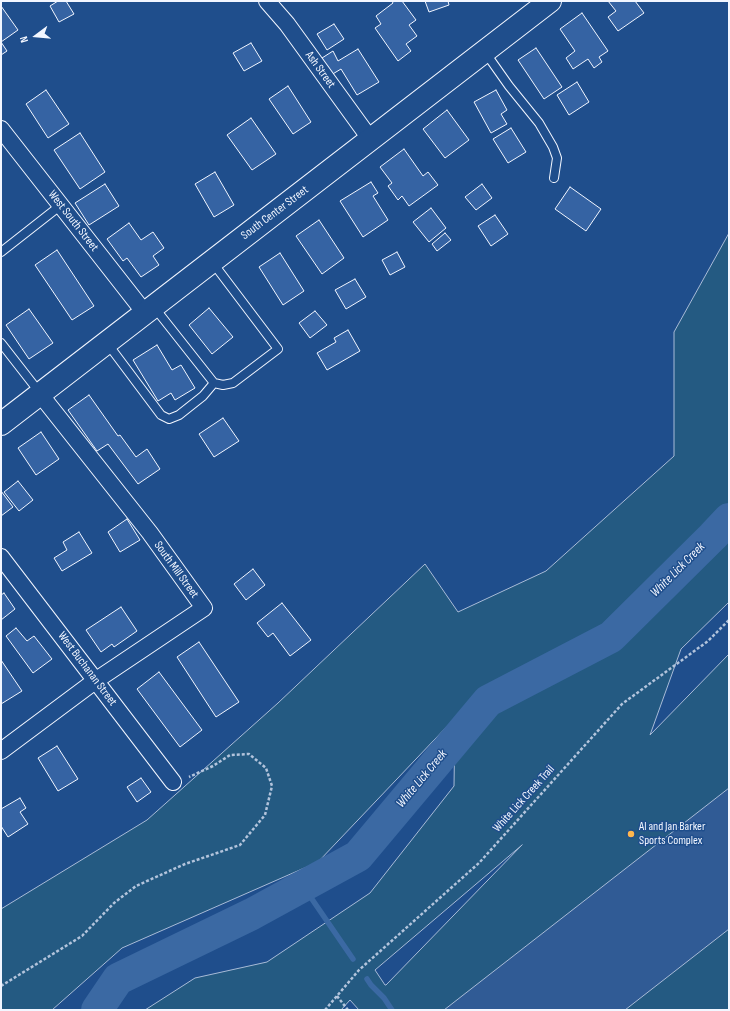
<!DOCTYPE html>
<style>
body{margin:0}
#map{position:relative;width:730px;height:1011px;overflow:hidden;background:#1f4e8c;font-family:"Sofia Sans Condensed",sans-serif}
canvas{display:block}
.frame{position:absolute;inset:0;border:2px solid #f2f6ff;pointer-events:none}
.north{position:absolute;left:16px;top:16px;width:40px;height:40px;-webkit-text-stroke:3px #1f4e8c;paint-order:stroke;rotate:254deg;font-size:11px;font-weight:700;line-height:16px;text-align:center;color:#f2f6ff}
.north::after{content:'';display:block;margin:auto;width:14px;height:18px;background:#f2f6ff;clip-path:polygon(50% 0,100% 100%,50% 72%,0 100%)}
</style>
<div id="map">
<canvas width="730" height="1011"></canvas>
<div class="frame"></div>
<div class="north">N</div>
</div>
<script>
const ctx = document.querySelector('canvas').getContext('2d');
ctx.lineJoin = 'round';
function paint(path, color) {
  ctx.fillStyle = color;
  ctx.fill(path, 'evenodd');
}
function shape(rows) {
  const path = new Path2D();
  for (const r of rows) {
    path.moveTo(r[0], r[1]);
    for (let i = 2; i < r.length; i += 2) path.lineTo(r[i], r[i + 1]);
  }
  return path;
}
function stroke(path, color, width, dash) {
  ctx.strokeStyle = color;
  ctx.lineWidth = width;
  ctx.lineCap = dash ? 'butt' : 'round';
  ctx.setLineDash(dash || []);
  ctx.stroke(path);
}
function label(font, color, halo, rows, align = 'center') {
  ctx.font = font + ' "Sofia Sans Condensed",sans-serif';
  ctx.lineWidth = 3;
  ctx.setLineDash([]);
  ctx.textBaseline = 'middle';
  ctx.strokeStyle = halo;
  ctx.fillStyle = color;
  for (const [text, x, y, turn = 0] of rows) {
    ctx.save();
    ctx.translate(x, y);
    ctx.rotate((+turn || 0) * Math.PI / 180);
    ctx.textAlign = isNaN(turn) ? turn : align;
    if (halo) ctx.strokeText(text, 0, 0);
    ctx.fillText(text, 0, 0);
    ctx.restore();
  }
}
const green = shape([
 [729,233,729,602,681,649,650,735,729,654,729,1010,359,1010,350,1000,341,1010,145,1010,195,978,267,962,370,893,454,786,455,718,318,862,122,948,52,1010,1,1010,1,909,147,820,278,703,425,564,458,612,546,571,674,456,674,332,729,233],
 [522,845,386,985,385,985,375,970,522,845]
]);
paint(green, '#245a82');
stroke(green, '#a8bbd7', 1);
const parking = shape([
 [729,788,729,929,625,1010,444,1010,729,788]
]);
paint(parking, '#305b95');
stroke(parking, '#a8bbd7', 1);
stroke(shape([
 [303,886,353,959],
 [367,979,371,985,384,998,392,1010]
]), '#3b69a3', 5.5);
stroke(shape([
 [97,1010,118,979,252,914,358,856,488,701,611,637,713,536,729,519]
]), '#3b69a3', 32);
const building = shape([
 [58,1,66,1,74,14,59,22,50,6,58,1],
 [392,1,402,1,416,20,409,25,417,36,406,44,411,51,398,61,375,28,381,24,376,16,393,3,392,1],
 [425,1,448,1,449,5,429,12,425,1],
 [608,1,635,1,644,13,618,31,608,17,616,11,608,1],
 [1,6,18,30,1,42,7,51,1,55,1,6],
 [582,13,608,51,599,57,602,62,594,68,588,59,573,69,566,58,575,51,560,29,582,13],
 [334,24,344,39,327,50,317,34,334,24],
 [251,43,262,61,244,71,233,53,251,43],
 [536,48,562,87,544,99,518,60,536,48],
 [358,49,379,82,357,95,341,69,331,75,322,58,333,51,338,61,358,49],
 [577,82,589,102,569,115,557,95,577,82],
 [288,86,311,122,293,134,269,99,288,86],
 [46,90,69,124,48,138,26,104,46,90],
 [496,90,507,110,501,114,507,124,491,133,474,102,496,90],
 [447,110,469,140,445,158,423,129,447,110],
 [251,118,276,154,252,170,227,135,251,118],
 [511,128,526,152,508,163,493,139,511,128],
 [80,133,105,172,80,189,54,150,80,133],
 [404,149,423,176,428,172,438,185,409,206,402,196,398,200,388,186,392,183,380,167,404,149],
 [215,172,234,205,214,217,195,184,215,172],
 [371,182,378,193,373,196,388,220,363,237,340,201,371,182],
 [105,184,119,206,89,225,75,203,105,184],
 [482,184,492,198,476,210,465,197,482,184],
 [570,187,601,209,586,231,555,209,570,187],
 [431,208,446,228,429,242,413,222,431,208],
 [495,215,508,234,491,246,478,226,495,215],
 [319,220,344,258,322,274,296,236,319,220],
 [129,223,141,240,153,232,164,248,153,256,159,265,141,277,127,258,123,261,107,239,129,223],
 [445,233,451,240,437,251,432,244,445,233],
 [57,250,94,306,72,320,35,265,57,250],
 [397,252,405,267,390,275,382,260,397,252],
 [280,253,304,291,283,305,259,267,280,253],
 [355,279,366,297,346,309,335,290,355,279],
 [209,308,233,337,212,354,189,325,209,308],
 [29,309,53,343,29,359,6,325,29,309],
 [315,311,327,325,310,338,299,323,315,311],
 [348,330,360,351,327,370,317,353,336,342,334,338,348,330],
 [157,345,172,370,181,365,195,388,175,400,171,393,158,401,133,360,157,345],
 [89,395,118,436,120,435,136,457,147,449,160,469,138,484,108,444,97,451,68,410,89,395],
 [223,418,239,441,214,457,199,434,223,418],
 [41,432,59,459,36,475,18,448,41,432],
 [18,481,33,500,19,511,4,492,18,481],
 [1,491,13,507,1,516,1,491],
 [127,519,140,540,120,552,108,532,127,519],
 [79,532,92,553,62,571,54,558,67,550,63,542,79,532],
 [253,569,265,585,246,600,234,584,253,569],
 [4,593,15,609,1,620,1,595,4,593],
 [282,603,311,640,290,656,273,633,268,637,257,623,282,603],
 [121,607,137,631,114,647,112,644,101,652,86,630,121,607],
 [16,628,27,641,34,636,52,659,33,673,6,636,16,628],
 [199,642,239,702,216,717,177,657,199,642],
 [1,660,22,691,1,704,1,660],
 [159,672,202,730,180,747,137,689,159,672],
 [57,746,78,779,58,791,38,758,57,746],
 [141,778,151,792,137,802,127,787,141,778],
 [20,798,26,808,20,812,28,824,8,837,1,826,1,809,20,798]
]);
paint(building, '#3563a3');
stroke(building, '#f2f6ff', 1);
const service = shape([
 [485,52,509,86,539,123,553,147,557,158,554,178],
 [1,252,61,205],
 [154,307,214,383,223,385,233,383,278,349,213,263],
 [1,343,40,393],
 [107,343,161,415,169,419,179,415,203,396,214,383]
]);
const minor = shape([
 [267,1,287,24,371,140],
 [1,129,145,313],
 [1,557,173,782],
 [1,751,95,681,204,608,150,533,40,394]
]);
const secondary = shape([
 [1,424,550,1]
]);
stroke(service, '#f2f6ff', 10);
stroke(minor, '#f2f6ff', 18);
stroke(secondary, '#f2f6ff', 24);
stroke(shape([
 [1,986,82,936,114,903,136,886,185,864,240,845,265,815,272,786,266,768,249,754,230,755,213,766,189,777],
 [337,996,348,1010],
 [325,1010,359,970,479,863,622,704,708,641,729,620]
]), '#b3c4dc', 2.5, [3, 2]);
stroke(service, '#1f4e8c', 8);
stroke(minor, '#1f4e8c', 16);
stroke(secondary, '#1f4e8c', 22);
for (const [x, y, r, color] of [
 [631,834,4,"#ffb74d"]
]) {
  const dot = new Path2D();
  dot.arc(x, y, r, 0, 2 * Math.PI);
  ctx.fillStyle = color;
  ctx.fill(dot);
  stroke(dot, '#1f4e8c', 1.5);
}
label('12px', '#f2f6ff', '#1f4e8c', [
 ["Ash Street",320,70,54],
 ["South Center Street",275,213,-37],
 ["West South Street",73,221,52],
 ["South Mill Street",176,570,54],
 ["West Buchanan Street",87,669,53],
 ["White Lick Creek Trail",524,799,-48]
]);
label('12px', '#f2f6ff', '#1f4e8c', [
 ["Al and Jan Barker",639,827],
 ["Sports Complex",639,841]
], 'left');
label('italic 13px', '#f2f6ff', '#1f4e8c', [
 ["White Lick Creek",678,570,-45],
 ["White Lick Creek",422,779,-50]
]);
</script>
